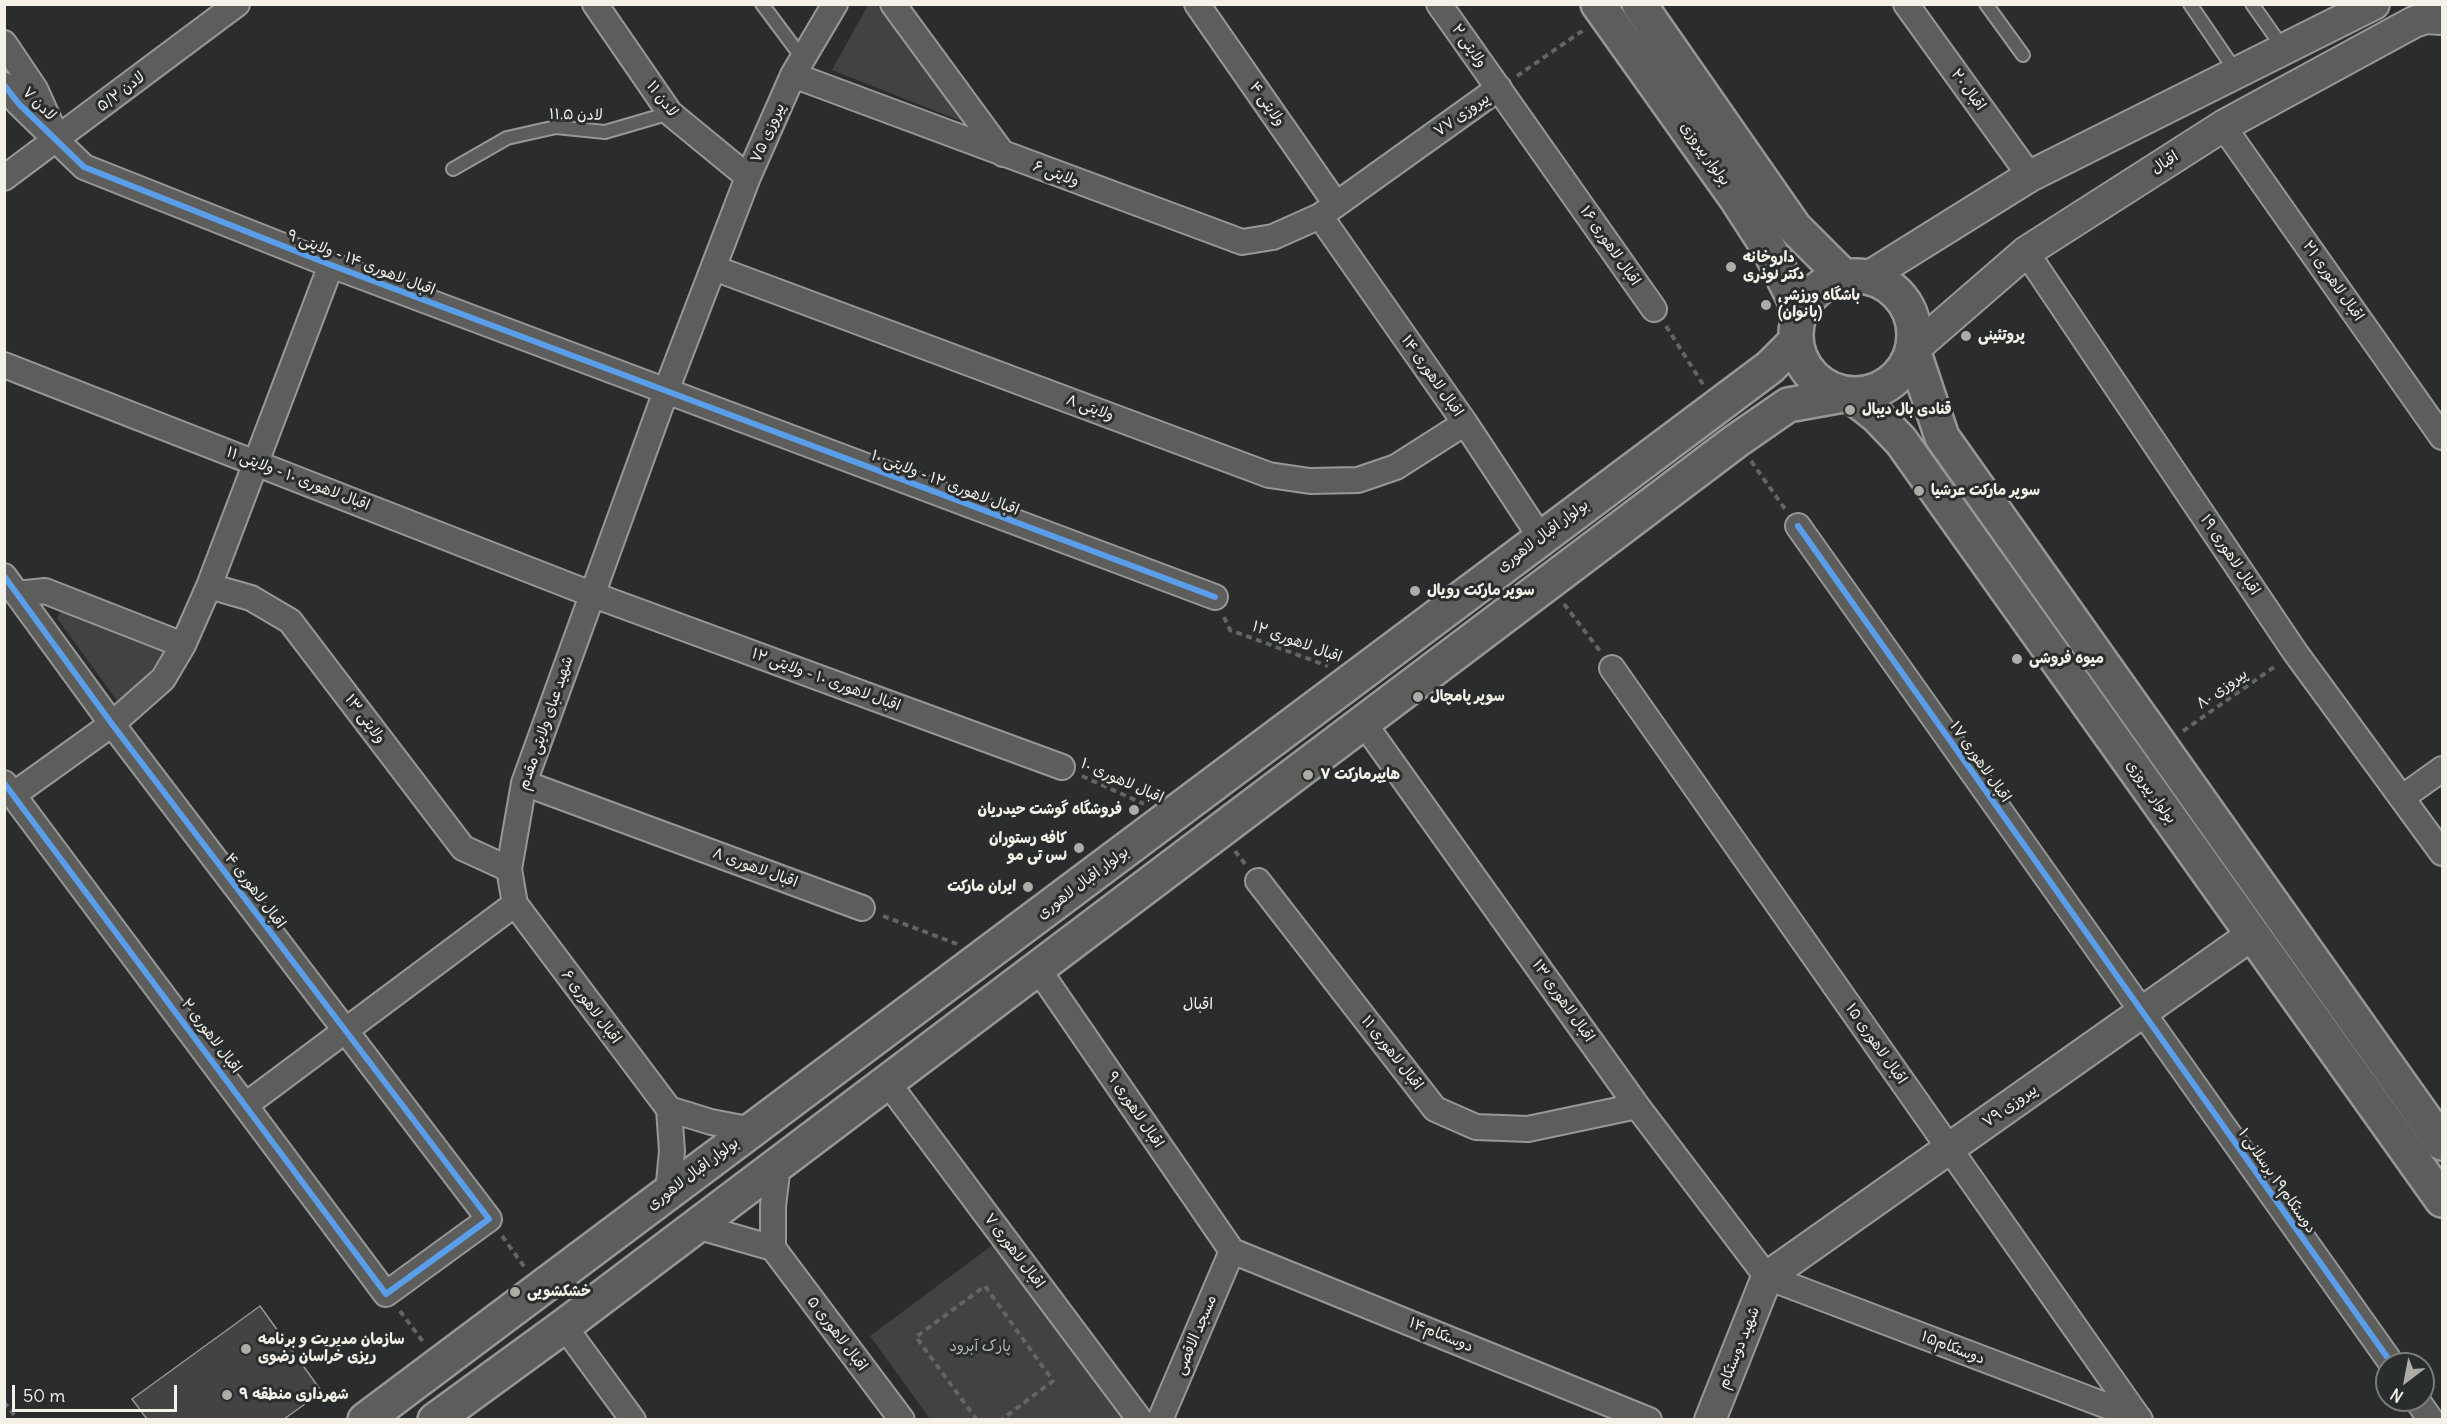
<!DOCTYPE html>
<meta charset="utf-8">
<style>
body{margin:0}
#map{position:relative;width:2447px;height:1424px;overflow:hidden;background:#2b2c2d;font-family:Delius,sans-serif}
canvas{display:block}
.frame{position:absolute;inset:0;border:6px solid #f4f1e8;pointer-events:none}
.north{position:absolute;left:2375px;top:1352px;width:60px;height:60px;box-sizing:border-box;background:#2a2d2e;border:2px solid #7b7b78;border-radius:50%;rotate:212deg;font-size:16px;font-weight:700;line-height:24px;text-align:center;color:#f4f1e8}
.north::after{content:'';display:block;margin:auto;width:21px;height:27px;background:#aeaca7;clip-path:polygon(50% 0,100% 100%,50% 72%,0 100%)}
.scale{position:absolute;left:12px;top:1385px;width:165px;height:27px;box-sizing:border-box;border:3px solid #f4f1e8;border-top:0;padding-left:8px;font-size:18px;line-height:21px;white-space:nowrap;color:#f4f1e8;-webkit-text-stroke:4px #2a2d2e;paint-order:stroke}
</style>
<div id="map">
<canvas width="2447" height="1424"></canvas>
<div class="frame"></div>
<div class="north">N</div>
<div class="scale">50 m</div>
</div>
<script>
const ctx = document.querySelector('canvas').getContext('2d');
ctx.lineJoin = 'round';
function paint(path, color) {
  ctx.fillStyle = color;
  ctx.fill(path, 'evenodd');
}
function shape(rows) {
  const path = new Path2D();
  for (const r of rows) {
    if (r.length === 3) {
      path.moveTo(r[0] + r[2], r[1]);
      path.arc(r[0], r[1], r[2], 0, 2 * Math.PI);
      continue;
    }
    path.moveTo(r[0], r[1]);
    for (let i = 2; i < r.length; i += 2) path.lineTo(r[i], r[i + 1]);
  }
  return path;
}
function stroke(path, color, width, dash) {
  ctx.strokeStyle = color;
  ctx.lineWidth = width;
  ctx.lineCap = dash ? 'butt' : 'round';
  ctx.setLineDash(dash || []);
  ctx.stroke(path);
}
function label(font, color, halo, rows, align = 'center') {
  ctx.font = font + ' Delius,"Playpen Sans Arabic",sans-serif';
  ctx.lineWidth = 6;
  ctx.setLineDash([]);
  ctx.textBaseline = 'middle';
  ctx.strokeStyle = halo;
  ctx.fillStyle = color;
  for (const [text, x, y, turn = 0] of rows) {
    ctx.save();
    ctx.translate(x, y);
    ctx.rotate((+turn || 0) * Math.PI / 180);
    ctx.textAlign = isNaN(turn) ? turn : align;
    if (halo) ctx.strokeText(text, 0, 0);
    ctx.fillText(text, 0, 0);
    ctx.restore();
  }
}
paint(shape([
 [868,5,877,5,966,123,832,70],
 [65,605,165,648,150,673,118,702,57,618],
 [994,1244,1127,1419,930,1419,870,1336]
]), '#414242');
const building = shape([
 [260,1306,322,1392,284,1419,147,1419,132,1399,260,1306]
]);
paint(building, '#434344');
stroke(building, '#979796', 1.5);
const service = shape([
 [762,4,803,59],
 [1986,4,2023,55],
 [2190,4,2237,73],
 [2252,4,2283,48],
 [453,169,507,138,556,127,605,132,670,113]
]);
const minor = shape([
 [595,4,670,113,748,177],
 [893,4,1003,154],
 [1197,4,1336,204],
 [1439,4,1654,309],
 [1906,4,2030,176],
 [4,43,35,89,53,129],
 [793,75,1242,242,1273,237,1320,216,1499,88],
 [4,85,19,104,84,167,331,265,1215,597],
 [2223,126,2442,437],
 [4,178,237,4],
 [1320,216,1465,423,1541,538],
 [2026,252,2295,652,2442,853],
 [714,268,1269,475,1310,481,1358,480,1396,467,1465,423],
 [4,365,591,594,1062,767],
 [1798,526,2392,1364],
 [4,576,112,724,489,1219,386,1294,4,783],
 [209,586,251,598,290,621,463,848,509,869],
 [17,594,45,591,183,645],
 [1612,668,2140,1420],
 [1363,722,1637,1106,1767,1277,2139,1418],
 [524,783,862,908],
 [13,795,112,724,163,679,183,645,209,586,331,265],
 [2403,797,2442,769],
 [1258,881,1435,1109,1476,1127,1528,1129,1637,1106],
 [1038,969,1232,1251],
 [888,1083,1140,1420],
 [247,1104,515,904],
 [669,1109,515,904,509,869,524,783,666,391,748,177,793,75,835,4],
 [669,1109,711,1122,753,1130],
 [668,1193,672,1151,669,1109],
 [696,1226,773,1248,902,1420],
 [773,1248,773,1206,778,1165],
 [1232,1251,1649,1420],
 [564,1326,633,1420],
 [2417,1400,2431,1420],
 [1160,1420,1232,1251]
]);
const tertiary = shape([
 [1868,277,2030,176,2374,4],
 [1913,350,2026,252,2223,126,2414,22,2426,18,2442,19],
 [1710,1420,1767,1277,2253,934]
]);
const secondary = shape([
 [365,1420,1770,367,1796,341],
 [435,1420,564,1326,1736,441,1788,405,1849,394]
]);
const primary = shape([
 [1598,4,1736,198,1769,249,1800,311],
 [1639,4,1795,228,1843,276],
 [1855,335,59],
 [1913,350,1942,437,2442,1143],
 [1849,394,1877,416,1901,441,2442,1200]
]);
stroke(service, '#979796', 16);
stroke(minor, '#979796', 28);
stroke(tertiary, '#979796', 34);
stroke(secondary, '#979796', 38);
stroke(primary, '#979796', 38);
stroke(shape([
 [1517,76,1585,29],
 [1666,326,1704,386],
 [1751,461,1785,509],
 [1564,604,1600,651],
 [1224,617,1230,630,1328,666],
 [2183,731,2277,665],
 [1082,776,1144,804],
 [1235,851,1245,864],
 [883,916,957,944],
 [502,1236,526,1269],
 [400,1311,424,1343],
 [4,1402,18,1420],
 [977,1420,916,1337,985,1286,1053,1381,1001,1420]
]), '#646464', 4, [6, 4.5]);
stroke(service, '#5d5d5c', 12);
stroke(minor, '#5d5d5c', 24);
stroke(tertiary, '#5d5d5c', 30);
stroke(secondary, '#5d5d5c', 33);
stroke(primary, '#5d5d5c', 33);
stroke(shape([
 [4,85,19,104,84,167,331,265,1215,597],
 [1798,526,2392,1364],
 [4,576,112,724,489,1219,386,1294,4,783]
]), '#5a9eea', 6);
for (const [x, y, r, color] of [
 [1731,267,6,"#aeaca7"],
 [1766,305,6,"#aeaca7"],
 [1966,336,6,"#aeaca7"],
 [1850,410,6,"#aeaca7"],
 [1919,491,6,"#aeaca7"],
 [1415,591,6,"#aeaca7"],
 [2017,659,6,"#aeaca7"],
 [1418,697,6,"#aeaca7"],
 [1308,775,6,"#aeaca7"],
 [1134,810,6,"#aeaca7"],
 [1079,848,6,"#aeaca7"],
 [1028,887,6,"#aeaca7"],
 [515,1292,6,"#aeaca7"],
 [246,1349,6,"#aeaca7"],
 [227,1395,6,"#aeaca7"]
]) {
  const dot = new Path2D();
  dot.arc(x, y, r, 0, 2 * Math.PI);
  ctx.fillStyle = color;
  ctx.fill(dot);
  stroke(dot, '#2a2d2e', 2);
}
label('15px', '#f4f1e8', '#2a2d2e', [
 ["ولایتی ۲",1469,46,55],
 ["اقبال ۲۰",1968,90,54],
 ["لادن ۵/۲",121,92,-37],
 ["لادن ۱۱",662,99,52],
 ["لادن ۷",39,104,45],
 ["ولایتی ۴",1267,104,55],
 ["لادن ۱۱.۵",576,115,1],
 ["پیروزی ۷۷",1462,115,-35],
 ["پیروزی ۷۵",768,133,-66],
 ["بولوار پیروزی",1705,154,54],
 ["اقبال",2165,163,-33],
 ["ولایتی ۶",1056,174,20],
 ["اقبال لاهوری ۱۶",1610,246,55],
 ["اقبال لاهوری ۱۴ - ولایتی ۹",361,263,21],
 ["اقبال لاهوری ۲۱",2333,281,55],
 ["اقبال لاهوری ۱۴",1432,376,55],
 ["ولایتی ۸",1090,408,20],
 ["اقبال لاهوری ۱۰ - ولایتی ۱۱",298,479,21],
 ["اقبال لاهوری ۱۲ - ولایتی ۱۰",945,483,21],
 ["بولوار اقبال لاهوری",1543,536,-37],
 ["اقبال لاهوری ۱۹",2230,555,56],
 ["اقبال لاهوری ۱۲",1297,642,20],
 ["اقبال لاهوری ۱۰ - ولایتی ۱۲",826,680,20],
 ["پیروزی ۸۰",2222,689,-35],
 ["ولایتی ۱۳",365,719,53],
 ["شهید عبای ولایتی مقدم",546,723,-71],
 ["اقبال لاهوری ۱۷",1980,762,55],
 ["اقبال لاهوری ۱۰",1122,781,24],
 ["بولوار پیروزی",2151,792,54],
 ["اقبال لاهوری ۸",755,868,20],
 ["بولوار اقبال لاهوری",1083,883,-37],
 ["اقبال لاهوری ۴",255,891,53],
 ["اقبال لاهوری ۱۳",1563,1001,55],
 ["اقبال لاهوری ۶",591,1007,53],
 ["اقبال لاهوری ۲",211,1036,53],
 ["اقبال لاهوری ۱۵",1876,1044,55],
 ["اقبال لاهوری ۱۱",1392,1053,52],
 ["پیروزی ۷۹",2010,1106,-35],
 ["اقبال لاهوری ۹",1135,1110,56],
 ["بولوار اقبال لاهوری",693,1174,-37],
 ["دوستکام۱۹ برسلانی ۱",2277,1181,55],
 ["اقبال لاهوری ۷",1014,1251,53],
 ["اقبال لاهوری ۵",837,1334,53],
 ["مسجد الاقصی",1196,1335,-67],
 ["دوستکام۱۴",1441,1335,22],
 ["شهید دوستکام",1739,1348,-68],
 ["دوستکام۱۵",1953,1348,21]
]);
label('bold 15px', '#f4f1e8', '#2a2d2e', [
 ["داروخانه",1743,258],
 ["دکتر نوذری",1743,275],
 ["باشگاه ورزشی",1778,296],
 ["(بانوان)",1778,313],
 ["پروتئینی",1978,336],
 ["قنادی بال دیبال",1862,410],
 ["سوپر مارکت عرشیا",1931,491],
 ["سوپر مارکت رویال",1427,591],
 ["میوه فروشی",2029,659],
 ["سوپر‌ پامچال",1430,697],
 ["هایپرمارکت ۷",1320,775],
 ["فروشگاه گوشت حیدریان",1122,810,"right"],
 ["كافه رستوران",1067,839,"right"],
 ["نس تى مو",1067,856,"right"],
 ["ایران مارکت",1016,887,"right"],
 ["خشکشویی",527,1292],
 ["سازمان مدیریت و برنامه",258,1340],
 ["ریزی خراسان رضوی",258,1357],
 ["شهرداری منطقه ۹",239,1395]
], 'left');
label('15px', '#b6b5af', '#2a2d2e', [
 ["پارک آبرود",980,1347]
]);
label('16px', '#f4f1e8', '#2a2d2e', [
 ["اقبال",1198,1004]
]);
</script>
